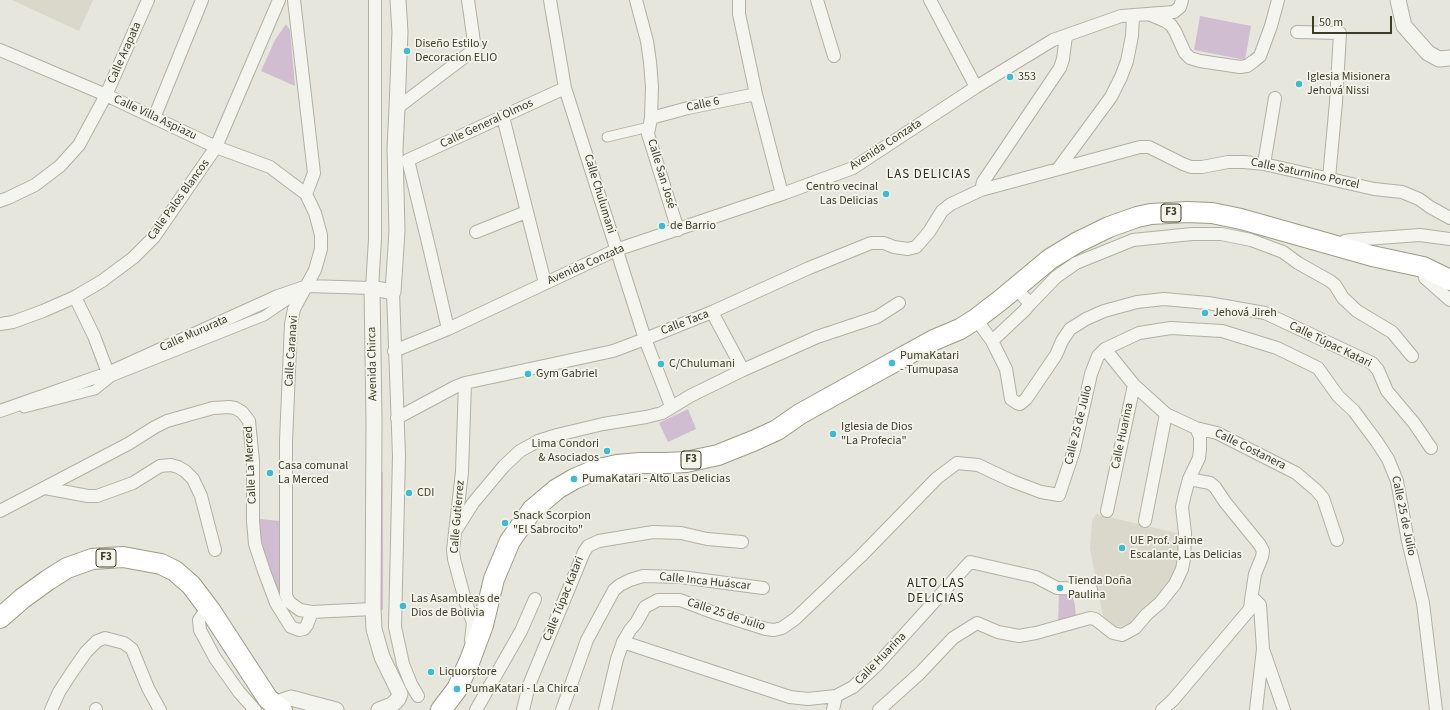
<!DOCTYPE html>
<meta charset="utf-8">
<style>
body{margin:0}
#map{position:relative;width:1450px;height:710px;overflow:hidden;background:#e7e6dd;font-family:"Source Sans 3",sans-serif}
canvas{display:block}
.scale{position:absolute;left:1312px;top:16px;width:80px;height:18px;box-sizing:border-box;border:2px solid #3e3c26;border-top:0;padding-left:5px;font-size:12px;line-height:14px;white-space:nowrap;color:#3e3c26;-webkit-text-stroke:3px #f5f4ec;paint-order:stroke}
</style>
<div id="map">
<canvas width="1450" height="710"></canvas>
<div class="scale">50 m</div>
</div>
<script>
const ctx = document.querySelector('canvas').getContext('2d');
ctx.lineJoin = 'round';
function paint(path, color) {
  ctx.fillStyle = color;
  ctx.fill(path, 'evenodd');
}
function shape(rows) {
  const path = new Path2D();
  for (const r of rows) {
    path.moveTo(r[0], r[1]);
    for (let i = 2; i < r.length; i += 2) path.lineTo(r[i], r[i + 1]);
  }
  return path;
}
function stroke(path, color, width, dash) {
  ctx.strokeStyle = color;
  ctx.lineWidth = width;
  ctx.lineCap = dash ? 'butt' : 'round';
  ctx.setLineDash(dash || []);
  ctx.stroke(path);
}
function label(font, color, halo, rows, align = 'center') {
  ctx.font = font + ' "Source Sans 3",sans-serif';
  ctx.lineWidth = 3.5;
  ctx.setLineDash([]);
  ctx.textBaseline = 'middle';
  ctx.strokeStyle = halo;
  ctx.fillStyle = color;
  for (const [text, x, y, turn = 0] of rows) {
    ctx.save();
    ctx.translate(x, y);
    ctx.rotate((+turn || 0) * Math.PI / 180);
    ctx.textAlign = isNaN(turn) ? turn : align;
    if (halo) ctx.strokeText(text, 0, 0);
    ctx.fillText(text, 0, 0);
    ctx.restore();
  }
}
paint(shape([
 [12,0,93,0,79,31],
 [1096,514,1185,535,1180,563,1170,582,1156,600,1133,623,1113,628,1105,621,1102,612,1090,548,1092,521]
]), '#d9d8cb');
paint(shape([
 [1200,16,1251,26,1245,60,1194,50],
 [286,24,290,30,295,86,261,71,275,40],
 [688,409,696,429,668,442,659,423],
 [380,472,383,472,383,610,379,610],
 [260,519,280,521,286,609,281,602,269,569,260,536],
 [1059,592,1072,594,1075,605,1076,620,1058,624]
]), '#d1bdd1');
const pedestrian = shape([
 [607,137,649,127],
 [24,408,95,390,111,377,264,316,298,293]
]);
const minor = shape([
 [294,0,314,173,306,194],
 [550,0,565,88,645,339,671,406],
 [636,0,647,41,650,62,652,87,651,118,648,134,678,230],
 [739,0,739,14,756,94,782,194],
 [817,0,834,56],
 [930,0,976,87],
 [1151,15,1165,21,1171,25,1175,31,1185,53,1190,58,1200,61,1240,67,1247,66,1254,61,1260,56,1271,26,1278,0],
 [1297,32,1340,33,1336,102,1329,178],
 [0,50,106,95,216,147,270,167,306,194,315,213,321,235,321,249,315,270,294,309,291,324,286,441,286,595,289,602,300,610,312,612,373,609],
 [397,108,475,49,468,0],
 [503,117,545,283],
 [154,118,202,0],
 [651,118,688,108,756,94],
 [1264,164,1275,98],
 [1058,169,1111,97,1121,77,1127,61,1132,36,1133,16],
 [981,190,983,182,1060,68,1063,59,1066,36],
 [0,201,8,198,35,185,60,166,79,145,106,95,148,0],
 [476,232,526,212],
 [1343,248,1345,241,1351,240,1420,235,1450,239],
 [1423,267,1425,278,1450,300],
 [1016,288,1030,304,1056,277,1076,263,1133,240,1192,234,1221,234,1251,240,1283,252,1298,263,1330,281,1335,285,1343,298,1357,311,1392,332,1412,356],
 [393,292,399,456,395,627,403,664,411,684,418,696],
 [75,297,94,336,108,373],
 [712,312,743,370],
 [976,319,992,341,1006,369,1011,399,1017,403,1020,404,1026,399,1056,355,1062,341,1070,329,1086,319,1104,311,1137,302,1164,299,1208,303,1265,313,1372,363,1378,370,1387,391,1414,423,1431,448],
 [0,324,13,322,43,311,75,297,102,281,133,258,154,237,216,147,279,0],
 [448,329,430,251,408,160,565,88],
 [992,341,1025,310,1030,304],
 [1105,349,1134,385,1166,414,1196,428,1217,433,1296,473,1316,490,1323,498,1337,540],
 [394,351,448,329,616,250,785,193,853,168,976,87,1053,40,1121,16,1174,12,1180,7,1182,0],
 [465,383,462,472,453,550,454,559,465,600,473,623,471,640],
 [0,411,108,373,278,296,307,286,372,288,375,239,375,0],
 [397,418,455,387,465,383,613,351,645,339,712,312,809,268,871,243,884,243,894,247,908,249,916,247,929,232,942,211,951,204,981,190,1140,147,1149,147,1183,164,1191,167,1202,167,1228,162,1244,162,1264,164,1374,189,1402,192,1419,199,1430,207,1450,218],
 [1189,479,1210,483,1215,487,1225,502,1260,545,1263,551,1262,557,1255,574,1251,600],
 [45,488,88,496,97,496,133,483,160,466,171,465,178,467,185,471,193,479,201,496,215,550],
 [0,511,128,444,155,427,167,421,213,408,229,407,235,408,242,412,249,421,253,461,253,521,255,544,264,571,276,603,291,627,299,630,304,629,307,625,312,612],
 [1107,511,1134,385],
 [1145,521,1166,414],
 [456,530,473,503,504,466,520,451,538,441,557,435,603,424,646,417,662,413,690,396,743,370,817,337,877,317,899,303],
 [210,610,203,614,199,620,200,630,215,658,239,692,255,710],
 [623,642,790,697,808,699,836,696,853,687,877,665,970,562,1036,577,1057,588,1091,589],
 [1264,652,1284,710],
 [96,709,96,710],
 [51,710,59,692,72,672,86,652,97,641,105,638,124,643,132,649,148,688,160,710],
 [476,710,521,631,535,599],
 [523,710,529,685,584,552,588,546,599,541,653,532,681,533,707,539,742,542],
 [562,710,587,640,614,590,620,585,630,580,643,576,681,577,763,588],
 [605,710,617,659,623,642,630,630,636,623,645,607,658,600,680,600,712,612,766,629,774,630,782,628,795,619,861,556,937,478,957,463,978,465,1012,481,1041,492,1059,495,1074,450,1091,374,1098,356,1105,349,1139,333,1171,328,1222,331,1277,348,1318,368,1338,396,1354,411,1377,442,1388,459,1397,481,1408,541,1423,603,1436,710],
 [833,710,836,696],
 [879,710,920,673,953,638,977,623,998,632,1019,636,1036,633,1090,618,1095,619,1113,633,1122,635,1135,628,1147,614,1160,603,1175,584,1182,569,1184,559,1185,533,1182,507,1185,494,1189,479,1199,458,1200,449,1200,437,1196,428],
 [1162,710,1173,700,1250,609,1251,600,1255,600,1260,605,1263,649,1256,710]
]);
const tertiary = shape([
 [1398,0,1404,26,1428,53,1439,59,1450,58],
 [277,710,277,706,282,701,291,698,336,710],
 [379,710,392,705,398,699,400,694,382,657,374,629,373,609,374,421,372,288,393,292,397,231,395,149,397,108,400,32,398,0]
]);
const trunk = shape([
 [0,618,23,598,48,580,67,568,92,559,123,557,161,564,175,571,191,585,210,610,268,699,282,710],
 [441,710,457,689,470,660,483,625,494,579,510,541,532,510,557,489,574,479,595,470,617,465,640,463,666,463,686,462,718,455,753,441,777,430,800,414,863,379,934,340,960,329,976,319,1002,299,1050,259,1078,242,1109,227,1137,217,1151,214,1187,212,1212,213,1241,219,1372,256,1423,267,1450,280]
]);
stroke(pedestrian, '#b1b0a2', 11);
stroke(minor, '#b1b0a2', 14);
stroke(tertiary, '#b1b0a2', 17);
stroke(trunk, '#9e9b84', 22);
stroke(pedestrian, '#f5f5ef', 9);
stroke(minor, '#f5f5ef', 12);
stroke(tertiary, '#f5f5ef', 15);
stroke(trunk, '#fff', 20);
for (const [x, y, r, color] of [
 [407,51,4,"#3cbcd1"],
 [1010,77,4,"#3cbcd1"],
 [1299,84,4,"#3cbcd1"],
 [886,194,4,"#3cbcd1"],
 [662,226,4,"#3cbcd1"],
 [1205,313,4,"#3cbcd1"],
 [892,363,4,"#3cbcd1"],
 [661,364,4,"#3cbcd1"],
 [528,374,4,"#3cbcd1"],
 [833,434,4,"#3cbcd1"],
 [607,451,4,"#3cbcd1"],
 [270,473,4,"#3cbcd1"],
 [574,479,4,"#3cbcd1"],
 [409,493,4,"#3cbcd1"],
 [505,523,4,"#3cbcd1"],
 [1122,548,4,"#3cbcd1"],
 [1060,588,4,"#3cbcd1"],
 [403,606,4,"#3cbcd1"],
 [431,672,4,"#3cbcd1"],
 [457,689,4,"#3cbcd1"]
]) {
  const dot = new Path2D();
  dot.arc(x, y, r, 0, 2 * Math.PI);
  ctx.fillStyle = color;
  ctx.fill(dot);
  stroke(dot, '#f5f4ec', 1.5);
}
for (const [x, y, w] of [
 [1171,213,20],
 [691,460,20],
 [106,558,20]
]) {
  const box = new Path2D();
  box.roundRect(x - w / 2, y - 9, w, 18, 3);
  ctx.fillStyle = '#f5f4ec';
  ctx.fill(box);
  stroke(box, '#3e3c26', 1);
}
label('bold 11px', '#3e3c26', null, [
 ["F3",1171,213],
 ["F3",691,460],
 ["F3",106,558]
]);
label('12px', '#3e3c26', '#f5f4ec', [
 ["Diseño Estilo y",415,44],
 ["Decoracion ELIO",415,58],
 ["353",1018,77],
 ["Iglesia Misionera",1307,77],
 ["Jehová Nissi",1307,91],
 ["Centro vecinal",878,187,"right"],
 ["Las Delicias",878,201,"right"],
 ["de Barrio",670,226],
 ["Jehová Jireh",1213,313],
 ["PumaKatari",900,356],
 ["- Tumupasa",900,370],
 ["C/Chulumani",669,364],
 ["Gym Gabriel",536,374],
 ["Iglesia de Dios",841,427],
 ["\"La Profecia\"",841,441],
 ["Lima Condori",599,444,"right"],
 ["& Asociados",599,458,"right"],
 ["Casa comunal",278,466],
 ["La Merced",278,480],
 ["PumaKatari - Alto Las Delicias",582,479],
 ["CDI",417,493],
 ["Snack Scorpion",513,516],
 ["\"El Sabrocito\"",513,530],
 ["UE Prof. Jaime",1130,541],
 ["Escalante, Las Delicias",1130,555],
 ["Tienda Doña",1068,581],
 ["Paulina",1068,595],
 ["Las Asambleas de",411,599],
 ["Dios de Bolivia",411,613],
 ["Liquorstore",439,672],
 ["PumaKatari - La Chirca",465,689]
], 'left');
label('12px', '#3e3c26', '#f5f4ec', [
 ["Calle Arapata",125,53,-66],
 ["Calle 6",703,105,-12],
 ["Calle Villa Aspiazu",155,118,25],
 ["Calle General Olmos",487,124,-25],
 ["Avenida Conzata",886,145,-33],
 ["Calle San José",661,174,73],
 ["Calle Saturnino Porcel",1305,174,12],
 ["Calle Chulumani",599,194,73],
 ["Calle Palos Blancos",179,200,-54],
 ["Avenida Conzata",586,265,-24],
 ["Calle Taca",685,323,-21],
 ["Calle Mururata",194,334,-24],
 ["Calle Túpac Katari",1330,345,26],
 ["Calle Caranavi",292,351,-86],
 ["Avenida Chirca",373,364,-91],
 ["Calle 25 de Julio",1079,425,-76],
 ["Calle Huarina",1123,436,-78],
 ["Calle Costanera",1250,450,26],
 ["Calle La Merced",251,465,-93],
 ["Calle 25 de Julio",1403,516,78],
 ["Calle Gutierrez",458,517,-85],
 ["Calle Inca Huáscar",705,582,6],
 ["Calle Túpac Katari",564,599,-68],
 ["Calle 25 de Julio",726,615,18],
 ["Calle Huarina",881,659,-46]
]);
ctx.letterSpacing = '1px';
label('13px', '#2e2d18', '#f5f4ec', [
 ["LAS DELICIAS",929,175],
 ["ALTO LAS",936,584],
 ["DELICIAS",936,599]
]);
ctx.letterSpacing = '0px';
</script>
